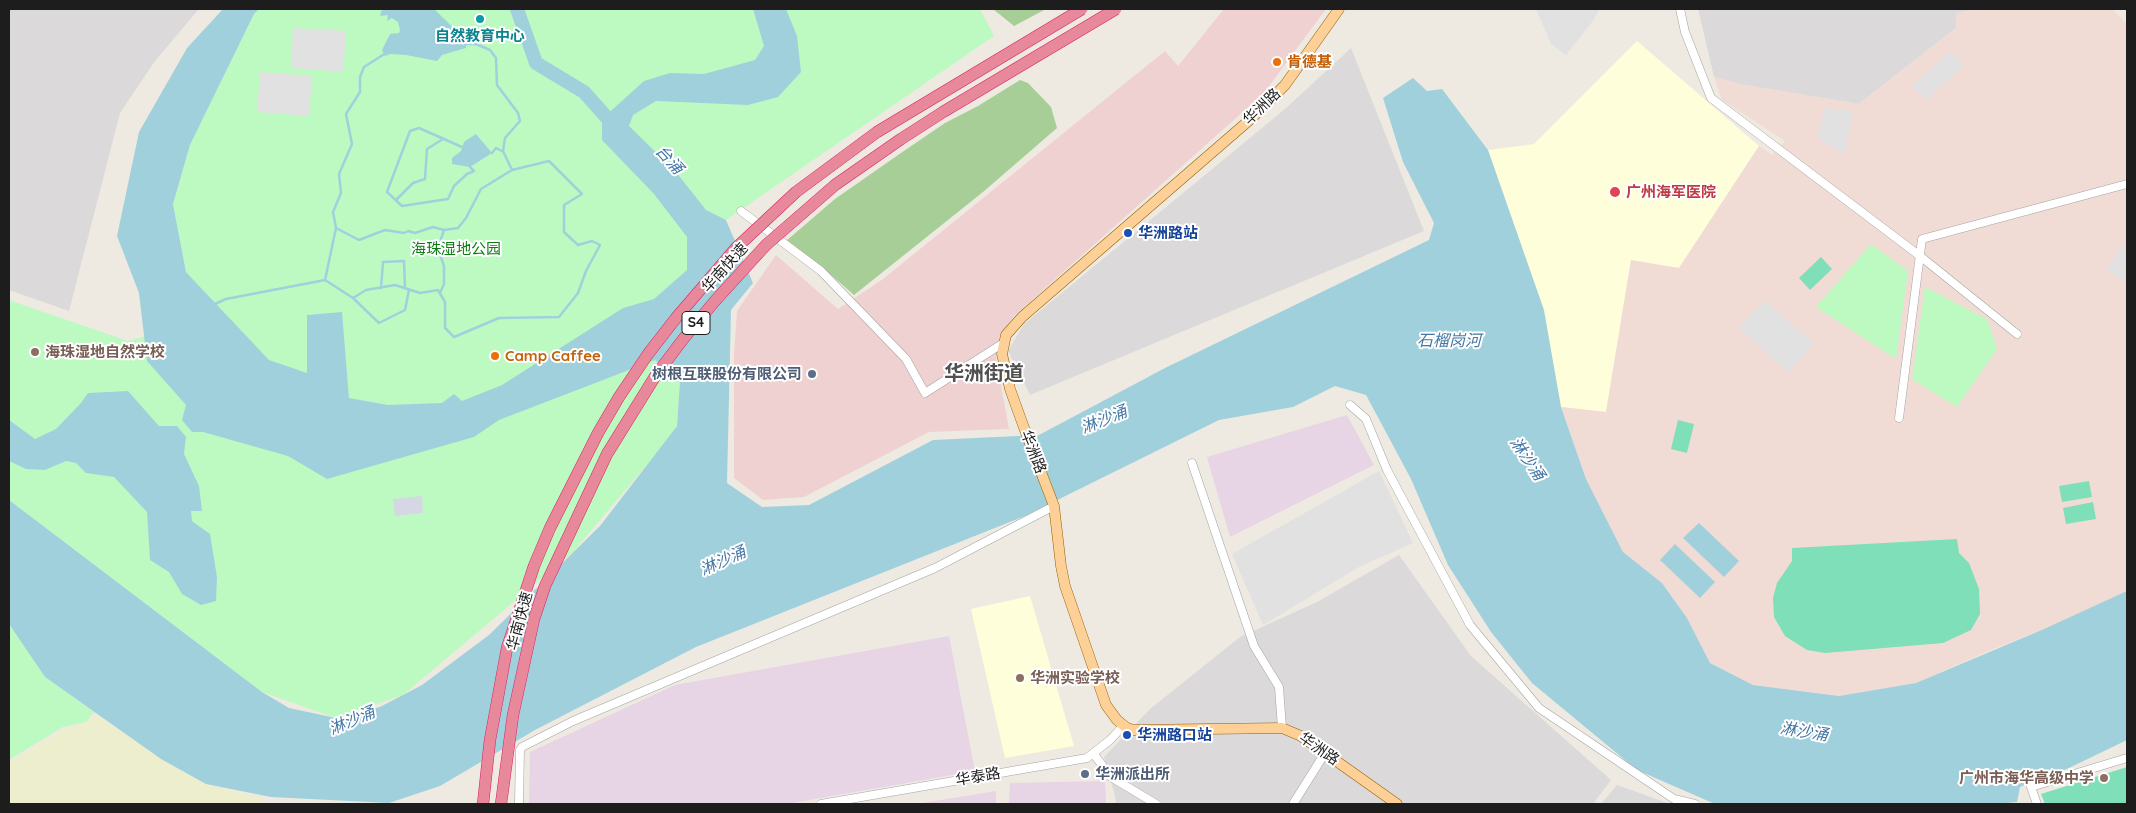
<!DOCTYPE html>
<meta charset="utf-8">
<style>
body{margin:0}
#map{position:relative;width:2136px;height:813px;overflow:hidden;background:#eeeae2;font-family:Quicksand,sans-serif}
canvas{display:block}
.frame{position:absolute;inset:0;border:10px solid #1d1d1d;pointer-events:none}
</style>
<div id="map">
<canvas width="2136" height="813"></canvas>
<div class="frame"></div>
</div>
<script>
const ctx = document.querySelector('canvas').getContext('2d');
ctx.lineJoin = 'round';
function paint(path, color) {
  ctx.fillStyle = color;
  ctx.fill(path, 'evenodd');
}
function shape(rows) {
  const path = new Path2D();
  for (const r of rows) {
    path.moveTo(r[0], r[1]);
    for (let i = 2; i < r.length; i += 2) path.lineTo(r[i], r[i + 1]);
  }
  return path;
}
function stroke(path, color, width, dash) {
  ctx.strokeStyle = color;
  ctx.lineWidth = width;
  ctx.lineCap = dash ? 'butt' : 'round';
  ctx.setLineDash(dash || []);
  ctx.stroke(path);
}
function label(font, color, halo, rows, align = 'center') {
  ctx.font = font + ' Quicksand,"Noto Sans SC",sans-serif';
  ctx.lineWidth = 4;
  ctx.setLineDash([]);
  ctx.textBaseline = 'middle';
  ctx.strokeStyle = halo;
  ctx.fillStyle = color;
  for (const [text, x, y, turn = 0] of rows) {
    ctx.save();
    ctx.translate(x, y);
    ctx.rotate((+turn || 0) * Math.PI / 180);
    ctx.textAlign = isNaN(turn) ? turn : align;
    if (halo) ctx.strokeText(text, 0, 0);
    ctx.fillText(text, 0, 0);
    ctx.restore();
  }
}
paint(shape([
 [9,9,199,9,155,61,120,113,69,311,9,290],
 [1698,9,1980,9,1956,13,1956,28,1859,104,1739,84,1714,77],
 [1351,48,1424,231,1030,395,1008,351,1024,324,1285,109],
 [1399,555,1471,656,1611,780,1593,804,1116,804,1115,796,1104,757,1150,709,1240,637,1317,602],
 [1617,785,1670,804,1601,804]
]), '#dbd9da');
paint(shape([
 [1224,9,1326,9,1264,93,1014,316,1000,335,996,358,1009,429,929,432,804,497,763,500,734,478,734,354,737,311,776,255,838,309,883,279,1165,51,1178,66]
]), '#f0d1d1');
paint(shape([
 [1347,415,1374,465,1230,537,1207,457],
 [949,636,975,771,786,804,529,804,530,752,675,685],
 [1105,781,1106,804,1009,804,1010,783],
 [996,791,996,804,917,804]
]), '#e7d4e4');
paint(shape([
 [1637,41,1759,146,1679,268,1631,261,1606,412,1561,407,1542,306,1488,150,1534,144],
 [1030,596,1074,746,1005,758,971,609]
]), '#fffeda');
paint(shape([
 [1980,9,2112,9,2127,24,2127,596,1991,650,1916,683,1840,696,1753,685,1710,663,1687,618,1662,583,1623,552,1586,479,1561,407,1606,412,1631,260,1679,268,1759,146,1772,155,1785,141,1722,100,1714,77,1739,84,1859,104,1956,28,1956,13]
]), '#f1dcd5');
paint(shape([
 [95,714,175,768,207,785,263,797,261,804,9,804,9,763,64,729,87,723]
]), '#eceecd');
paint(shape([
 [993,9,1046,9,1014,26],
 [1020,80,1028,83,1051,107,1057,128,983,192,854,295,830,274,786,241,835,199,898,155,945,123,978,106]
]), '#a7ce96');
paint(shape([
 [259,9,980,9,994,36,726,220,680,381,677,426,650,461,573,552,403,695,336,718,262,692,9,500,9,300,128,341,225,313,186,272,173,204,190,145,254,14],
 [1871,244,1908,271,1896,359,1816,307],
 [1925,287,1987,319,1997,349,1957,407,1912,379],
 [9,624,45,677,94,712,86,722,63,727,9,760]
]), '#bdfac1');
paint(shape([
 [1821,257,1832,269,1810,290,1799,278],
 [1678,420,1694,424,1687,453,1671,449],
 [2089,481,2092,497,2062,502,2059,486],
 [2093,502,2096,519,2066,524,2063,508],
 [1957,539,1959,553,1969,563,1979,589,1980,614,1971,630,1943,643,1825,653,1807,650,1785,636,1774,617,1773,598,1777,583,1792,561,1792,548],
 [2127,767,2127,804,2045,804,2041,794]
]), '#7edfb8');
paint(shape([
 [1536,9,1600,9,1592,22,1566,55,1551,44],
 [293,28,346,31,343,72,291,68],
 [1950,51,1964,65,1926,100,1912,86],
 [260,72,312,76,309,116,257,112],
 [1824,108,1853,111,1844,155,1818,138],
 [2127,239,2127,283,2107,269],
 [1765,300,1814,344,1788,373,1739,328],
 [1379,471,1413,543,1359,567,1263,625,1232,554]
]), '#e1e1e1');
paint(shape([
 [422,496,423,513,395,516,393,499]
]), '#d6d7e4');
paint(shape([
 [223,9,259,9,254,14,190,145,173,204,186,272,269,360,307,373,307,315,342,312,349,398,388,405,442,403,454,394,462,401,502,385,623,308,654,299,687,270,687,237,654,194,602,140,602,119,644,81,670,73,704,74,755,60,764,46,753,9,786,9,797,36,801,72,778,97,748,105,656,101,633,115,629,126,676,172,706,210,726,220,753,283,731,310,727,483,762,507,809,505,933,440,1039,435,1165,368,1429,240,1434,223,1403,162,1383,98,1413,78,1427,91,1442,89,1488,150,1544,310,1561,407,1586,479,1623,552,1662,583,1687,618,1710,663,1753,685,1839,696,1916,683,2044,629,2127,591,2127,740,2069,768,2020,787,2017,802,1997,804,1715,804,1637,770,1532,683,1491,632,1448,565,1411,479,1366,395,1335,386,1293,407,1219,420,1025,516,696,647,535,730,440,786,389,803,271,797,206,784,161,759,45,677,9,624,9,500,262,692,289,708,336,718,380,707,422,685,489,635,600,526,677,426,680,381,655,360,499,420,474,437,327,479,288,456,203,432,192,432,182,420,186,405,147,361,139,293,117,236,139,132,187,48],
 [382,9,434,9,466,40,466,48,442,55,437,61,406,55,390,54,385,56,382,50,390,34,399,33,400,30,398,22,392,18,387,21,388,15,380,16],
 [476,134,492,153,470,167,452,164,452,158,461,151,464,142],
 [128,391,159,426,177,426,186,437,184,454,199,486,202,511,191,511,192,521,210,534,217,577,216,601,201,605,182,594,169,572,150,560,147,512,114,477,86,473,76,463,66,461,45,470,26,469,9,461,9,420,35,439,56,429,81,403,88,393],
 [1699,523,1739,561,1724,577,1683,538],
 [1675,544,1715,582,1700,598,1660,560]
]), '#a1d0dd');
stroke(shape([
 [465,44,476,44,490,50,496,58,497,85,518,113,520,121,505,138,503,151,512,170],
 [462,147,419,128,410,131,387,192,402,206,448,199,454,186,467,174,474,171,470,167],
 [492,153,496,148,502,151],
 [396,200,413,183,425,179,427,149,443,139],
 [325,280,336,228,333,212,341,193,339,174,352,144,346,114,360,92,360,77,364,67,386,53],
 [381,288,383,262,404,261,405,288],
 [440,293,444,284,444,266,441,257,441,239,444,230],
 [353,298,379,323,405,310,409,290],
 [215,304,226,299,325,280,353,298,366,290,395,285,420,293,438,290,445,302,445,328,454,337,499,318,559,317,578,293,586,271,600,245,592,241,578,245,564,232,564,205,582,194,549,161,512,170,481,189,466,218,458,228,444,230,433,227,415,233,408,231,404,233,385,230,359,240,336,228]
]), '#a1d0dd', 2.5);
stroke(shape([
 [517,9,536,63,584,92,618,130]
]), '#a1d0dd', 14);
const minor = shape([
 [1680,9,1685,32,1711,98,1920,256,2017,334],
 [741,211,821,271,906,359,925,393,1005,342],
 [1350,405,1366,419,1387,470,1470,625,1539,708,1674,799,1695,804],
 [1899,418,1922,239,2127,184],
 [1192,463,1254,646,1279,687,1282,728],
 [1093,753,1111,777,1156,804],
 [519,804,520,750,522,747,573,721,935,568,1054,506],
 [821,804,1087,758,1110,740,1123,726],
 [1293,804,1325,753],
 [2037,804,2031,787,2127,758]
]);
const major = shape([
 [1339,9,1285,85,1253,117,1022,317,1006,335,1002,354,1010,389,1023,425,1054,506,1061,566,1065,586,1106,705,1117,720,1127,728,1134,730,1282,728,1301,736,1397,804]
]);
stroke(minor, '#a4a4a4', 9);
stroke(major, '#956100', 11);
stroke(minor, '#fff', 8);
stroke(major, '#fdd098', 10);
const highwayBridge = shape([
 [483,804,490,740,507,648,534,566,550,528,598,433,619,397,648,354,676,318,736,248,796,192,877,132,1082,9],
 [501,804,513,715,534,619,545,586,607,454,656,375,684,338,714,302,766,245,835,185,901,139,943,112,1116,9]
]);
stroke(highwayBridge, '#da2164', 12, []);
stroke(highwayBridge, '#e7889b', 11);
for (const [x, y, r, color] of [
 [480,19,5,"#0f9aa8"],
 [1277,62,5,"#e8710a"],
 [1615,192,6,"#e0444e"],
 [1128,233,5,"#1a4fb4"],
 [35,352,5,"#8d6e63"],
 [495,356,5,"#e8710a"],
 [812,374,5,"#5c6f8a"],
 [1020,678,5,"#8d6e63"],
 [1127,735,5,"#1a4fb4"],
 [1085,774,5,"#5c6f8a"],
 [2104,778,5,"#8d6e63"]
]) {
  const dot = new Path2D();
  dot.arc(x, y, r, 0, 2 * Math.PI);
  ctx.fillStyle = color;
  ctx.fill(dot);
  stroke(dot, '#fff', 2);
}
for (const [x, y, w] of [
 [696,323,28]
]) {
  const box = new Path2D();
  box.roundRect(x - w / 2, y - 11.5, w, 23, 4);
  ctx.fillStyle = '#fff';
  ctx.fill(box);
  stroke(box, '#1d1d1d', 1);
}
label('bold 14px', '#1d1d1d', null, [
 ["S4",696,323]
]);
label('bold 15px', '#0d838f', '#fff', [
 ["自然教育中心",480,36]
]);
label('bold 15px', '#c56008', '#fff', [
 ["肯德基",1287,62],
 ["Camp Caffee",505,356]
], 'left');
label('15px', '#1d1d1d', '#fff', [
 ["华洲路",1262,107,-44],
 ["华南快速",725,268,-48],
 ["华洲路",1033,452,69],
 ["华南快速",520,621,-75],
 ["华洲路",1319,749,35],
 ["华泰路",978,777,-10]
]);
label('bold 15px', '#be3a42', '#fff', [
 ["广州海军医院",1626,192]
], 'left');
label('bold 15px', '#164399', '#fff', [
 ["华洲路站",1138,233],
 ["华洲路口站",1137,735]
], 'left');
label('15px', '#0a7c11', '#fff', [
 ["海珠湿地公园",456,249]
]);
label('bold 15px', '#785e54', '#fff', [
 ["海珠湿地自然学校",45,352],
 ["华洲实验学校",1030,678],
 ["广州市海华高级中学",2094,778,"right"]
], 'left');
label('bold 15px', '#4e5e75', '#fff', [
 ["树根互联股份有限公司",802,374],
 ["华洲派出所",1095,774,"left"]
], 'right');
label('italic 16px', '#4577a5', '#fff', [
 ["台涌",669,160,48],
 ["石榴岗河",1449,341],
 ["淋沙涌",1104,420,-22],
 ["淋沙涌",1527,459,56],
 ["淋沙涌",723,561,-24],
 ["淋沙涌",352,721,-23],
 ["淋沙涌",1804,732,9]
]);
label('bold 20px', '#505050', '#fff', [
 ["华洲街道",984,374]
]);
</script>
